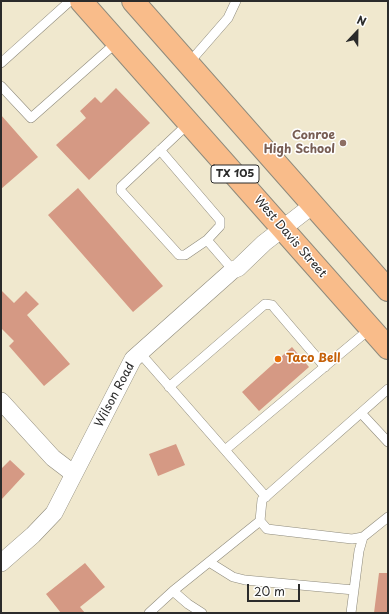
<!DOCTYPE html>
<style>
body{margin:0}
#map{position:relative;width:389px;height:614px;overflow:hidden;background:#f0e8ce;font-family:"Playpen Sans",sans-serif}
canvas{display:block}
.frame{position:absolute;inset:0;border:2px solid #2b2b2b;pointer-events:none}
.north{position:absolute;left:337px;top:12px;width:40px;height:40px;-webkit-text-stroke:3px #fff;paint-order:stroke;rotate:22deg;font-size:11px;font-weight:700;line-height:16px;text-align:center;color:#2b2b2b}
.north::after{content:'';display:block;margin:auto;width:14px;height:18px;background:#2b2b2b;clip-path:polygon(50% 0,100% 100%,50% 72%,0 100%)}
.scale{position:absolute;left:247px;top:584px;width:53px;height:18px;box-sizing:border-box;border:2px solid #2b2b2b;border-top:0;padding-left:5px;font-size:12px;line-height:14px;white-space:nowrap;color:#2b2b2b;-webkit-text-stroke:3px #fff;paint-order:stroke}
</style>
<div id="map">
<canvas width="389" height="614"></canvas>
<div class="frame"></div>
<div class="north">N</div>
<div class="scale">20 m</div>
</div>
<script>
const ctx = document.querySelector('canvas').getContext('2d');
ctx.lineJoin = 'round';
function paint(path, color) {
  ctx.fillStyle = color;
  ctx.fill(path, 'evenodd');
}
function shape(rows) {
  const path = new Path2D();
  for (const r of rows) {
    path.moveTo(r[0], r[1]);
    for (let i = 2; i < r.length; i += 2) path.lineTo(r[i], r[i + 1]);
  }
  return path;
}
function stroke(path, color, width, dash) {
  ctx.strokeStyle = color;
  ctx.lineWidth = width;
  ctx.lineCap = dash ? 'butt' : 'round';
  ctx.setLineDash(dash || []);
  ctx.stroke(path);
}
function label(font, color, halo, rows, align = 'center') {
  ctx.font = font + ' "Playpen Sans",sans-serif';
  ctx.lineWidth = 3;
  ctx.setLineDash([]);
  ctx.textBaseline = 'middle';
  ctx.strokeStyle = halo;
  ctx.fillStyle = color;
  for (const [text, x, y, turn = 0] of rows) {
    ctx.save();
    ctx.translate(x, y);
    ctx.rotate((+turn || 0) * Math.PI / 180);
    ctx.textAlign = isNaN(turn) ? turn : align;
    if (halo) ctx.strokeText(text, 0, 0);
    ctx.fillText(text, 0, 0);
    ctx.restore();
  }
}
paint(shape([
 [116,88,150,123,89,180,56,145,86,118,80,111,95,97,101,103],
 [1,115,38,157,1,189],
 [78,188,163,286,133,312,48,215],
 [1,290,14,303,26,291,39,304,27,315,70,364,44,386,9,346,14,341,1,328],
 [292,347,309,367,259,411,242,392],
 [176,444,185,465,158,476,149,454],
 [10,460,25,474,1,500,1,469],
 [85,563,105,587,80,607,85,613,61,613,46,594],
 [379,573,388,573,388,613,374,613]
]), '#d59984');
const service = shape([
 [1,63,70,1],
 [188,64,228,18,236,1],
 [1,86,31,118,117,42],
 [189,123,121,187,121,191,179,255,185,255,207,240,233,270],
 [160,150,220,220,220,226,207,240],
 [140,353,266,497],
 [169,387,265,304,272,305,325,367],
 [361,413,388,442],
 [225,450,371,328],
 [260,521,267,529,352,539,363,537,388,517],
 [209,562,233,577,245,580,354,590],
 [173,591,260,521,262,500,388,389],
 [149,613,173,591,188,604,202,613],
 [351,613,359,551,363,537]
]);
const minor = shape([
 [1,401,53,458,74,474],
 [1,563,33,535,54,513,133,359,233,270,238,268,264,243,313,205]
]);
const primary = shape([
 [81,1,388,348],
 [133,1,388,290]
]);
stroke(service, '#8e8a7c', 10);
stroke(minor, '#8e8a7c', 18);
stroke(primary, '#8e8a7c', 24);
stroke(service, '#fff', 9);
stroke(minor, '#fff', 17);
stroke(primary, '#f9bc8a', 22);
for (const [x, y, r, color] of [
 [343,143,4,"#8d6e63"],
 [278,359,4,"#e8710a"]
]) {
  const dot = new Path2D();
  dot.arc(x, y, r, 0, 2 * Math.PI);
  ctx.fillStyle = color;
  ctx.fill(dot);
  stroke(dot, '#fff', 1.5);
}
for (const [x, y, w] of [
 [235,174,48]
]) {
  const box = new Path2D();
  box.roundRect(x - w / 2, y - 9, w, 18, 3);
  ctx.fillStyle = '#fff';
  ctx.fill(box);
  stroke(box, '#2b2b2b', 1);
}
label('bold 11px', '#2b2b2b', null, [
 ["TX 105",235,174]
]);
label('bold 12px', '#785e54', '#fff', [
 ["Conroe",335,136],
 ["High School",335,150]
], 'right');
label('12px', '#2b2b2b', '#fff', [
 ["West Davis Street",290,237,49],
 ["Wilson Road",115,395,-62]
]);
label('bold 12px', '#c56008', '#fff', [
 ["Taco Bell",286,359]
], 'left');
</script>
